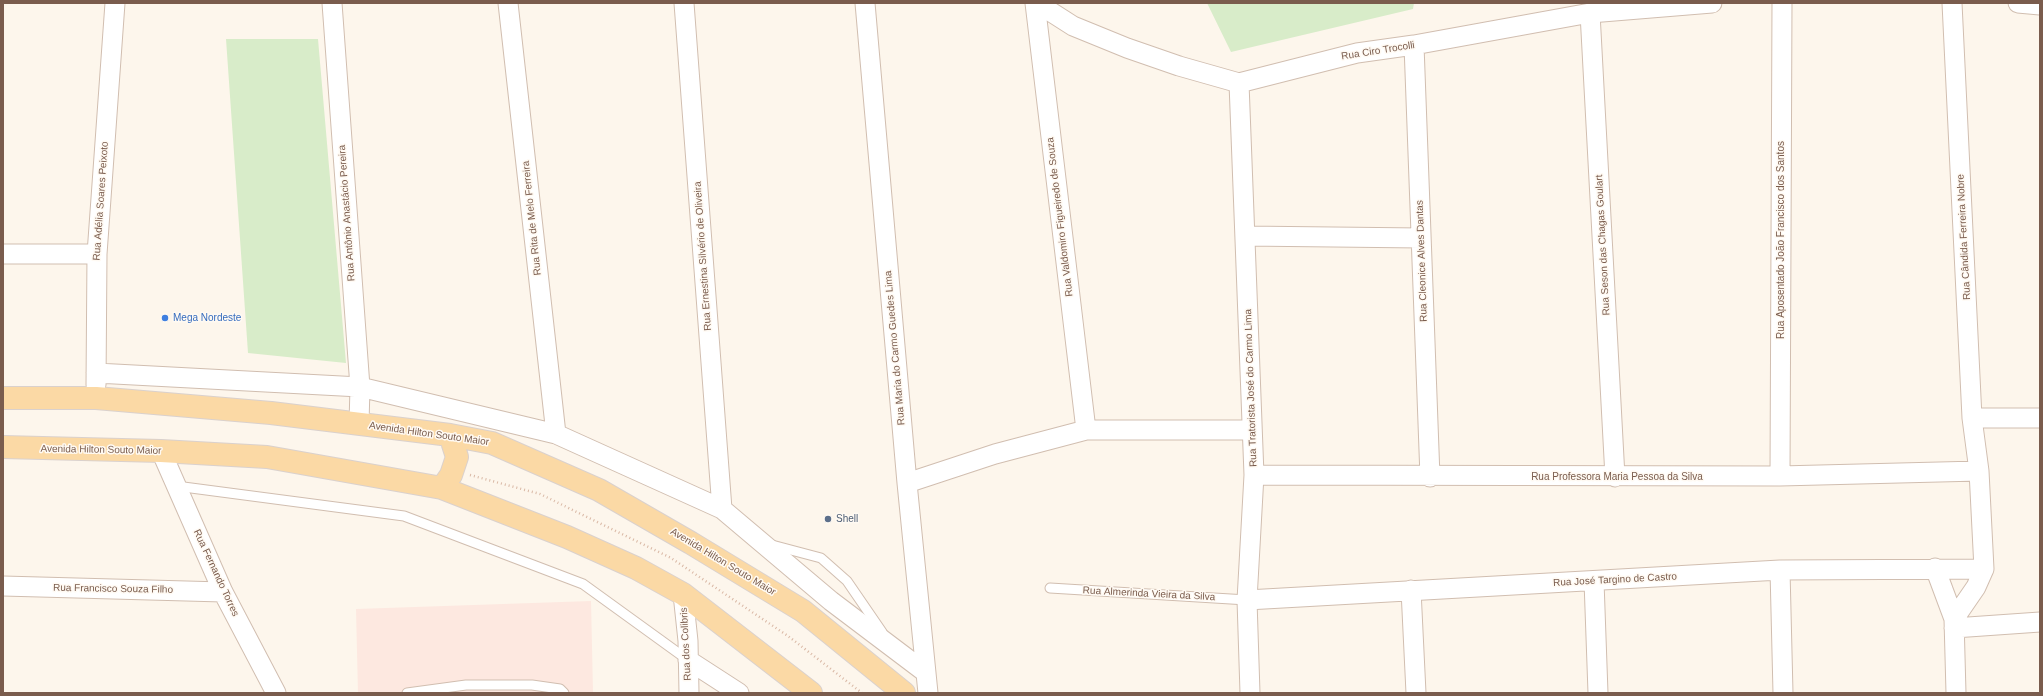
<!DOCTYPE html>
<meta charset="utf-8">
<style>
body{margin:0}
#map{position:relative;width:2043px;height:696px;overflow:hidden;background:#fdf6ec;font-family:Arial,sans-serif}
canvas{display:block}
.frame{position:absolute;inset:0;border:4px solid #7a5c4d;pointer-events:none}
</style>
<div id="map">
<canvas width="2043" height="696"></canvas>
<div class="frame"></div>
</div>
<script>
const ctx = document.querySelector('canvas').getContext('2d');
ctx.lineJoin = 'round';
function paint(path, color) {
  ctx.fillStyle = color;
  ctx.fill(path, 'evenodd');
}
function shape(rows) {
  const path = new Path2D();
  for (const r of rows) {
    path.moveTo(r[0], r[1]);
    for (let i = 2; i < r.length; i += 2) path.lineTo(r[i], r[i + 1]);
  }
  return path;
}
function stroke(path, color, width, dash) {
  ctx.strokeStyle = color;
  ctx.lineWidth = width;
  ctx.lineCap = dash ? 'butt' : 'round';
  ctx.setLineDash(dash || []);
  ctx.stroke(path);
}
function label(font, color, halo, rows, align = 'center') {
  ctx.font = font + ' Arial,sans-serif';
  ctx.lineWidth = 3;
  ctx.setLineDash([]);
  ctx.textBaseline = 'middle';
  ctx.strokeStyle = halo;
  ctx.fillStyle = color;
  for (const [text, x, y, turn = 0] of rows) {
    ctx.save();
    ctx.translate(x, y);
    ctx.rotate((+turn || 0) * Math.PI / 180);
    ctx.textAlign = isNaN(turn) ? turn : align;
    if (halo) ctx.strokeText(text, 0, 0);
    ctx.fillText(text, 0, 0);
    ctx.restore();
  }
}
paint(shape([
 [591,601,593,693,358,693,356,609]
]), '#fde8e0');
paint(shape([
 [1207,3,1414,3,1413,9,1231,52],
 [226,39,318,39,346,363,248,353]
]), '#d8ecc9');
const service = shape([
 [176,486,404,516,583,584,688,660],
 [772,545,821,558,847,581,882,632],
 [1050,588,1247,600],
 [407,693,466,685,532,685,560,689,564,693]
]);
const minor = shape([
 [332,3,360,387,359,424],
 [508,3,556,434],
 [684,3,722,509],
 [865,3,907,483,928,693],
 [1035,3,1086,430],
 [1037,3,1073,26,1127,48,1179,66,1239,83,1357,53,1414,45,1590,13,1712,3],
 [1952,3,1972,418,1979,471,1984,569,1976,587,1954,619],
 [2018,3,2040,5],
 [1590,13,1615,477],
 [1414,45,1430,477],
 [1239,83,1254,475,1247,600,1250,693],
 [1245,236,1421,238],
 [3,254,97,254],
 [96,373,360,387,556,434,722,509,831,601,925,672],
 [96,385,97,254,115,3],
 [1972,418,2040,418],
 [161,451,223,592,276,693],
 [1254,475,1780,476,1979,471],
 [1780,476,1782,3],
 [907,483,995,454,1086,430,1252,430],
 [1935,568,1954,619,1956,693],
 [1780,570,1783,693],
 [1594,581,1598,693],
 [3,586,223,592],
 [1411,590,1416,693],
 [683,594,688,641,689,693],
 [1247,600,1780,570,1984,569],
 [1954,628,2040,622],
 [688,660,739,693]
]);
const primary = shape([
 [3,398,96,398,271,413,450,435,492,443,599,490,691,543,803,611,904,693],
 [3,447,161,451,267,457,442,488,567,537,636,568,683,594,811,693],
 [442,488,451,475,457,457,450,435]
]);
stroke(service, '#d1beb0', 11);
stroke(minor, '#d1beb0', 21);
stroke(primary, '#dad1cd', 24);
stroke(shape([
 [470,475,540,494,671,558,788,636,862,693]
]), '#d9b8a5', 2.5, [1, 3]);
stroke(service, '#fff', 9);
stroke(minor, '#fff', 19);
stroke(primary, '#fbd9a5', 22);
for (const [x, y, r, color] of [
 [165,318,4,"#3f7fe0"],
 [828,519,4,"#5c6f8a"]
]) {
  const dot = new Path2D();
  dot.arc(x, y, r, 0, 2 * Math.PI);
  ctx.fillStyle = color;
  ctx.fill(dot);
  stroke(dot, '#fffaf3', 1.5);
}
label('10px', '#7a5c4d', '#fffaf3', [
 ["Rua Ciro Trocolli",1378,51,-9],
 ["Rua Adélia Soares Peixoto",101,201,-86],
 ["Rua Antônio Anastácio Pereira",347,213,-94],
 ["Rua Valdomiro Figueiredo de Souza",1060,217,-97],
 ["Rua Rita de Melo Ferreira",532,218,-96],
 ["Rua Cândida Ferreira Nobre",1964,237,-93],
 ["Rua Aposentado João Francisco dos Santos",1781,240,-90],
 ["Rua Seson das Chagas Goulart",1603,245,-93],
 ["Rua Ernestina Silvério de Oliveira",703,256,-94],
 ["Rua Cleonice Alves Dantas",1422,261,-92],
 ["Rua Maria do Carmo Guedes Lima",895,348,-95],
 ["Rua Tratorista José do Carmo Lima",1251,388,-92],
 ["Avenida Hilton Souto Maior",429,434,8],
 ["Avenida Hilton Souto Maior",101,450,1],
 ["Rua Professora Maria Pessoa da Silva",1617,477],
 ["Avenida Hilton Souto Maior",723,562,31],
 ["Rua Fernando Torres",216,573,65],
 ["Rua José Targino de Castro",1615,580,-3],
 ["Rua Francisco Souza Filho",113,589,1],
 ["Rua Almerinda Vieira da Silva",1149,594,3],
 ["Rua dos Colibris",686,644,-93]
]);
label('10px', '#366cbe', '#fffaf3', [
 ["Mega Nordeste",173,318]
], 'left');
label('10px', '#4e5e75', '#fffaf3', [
 ["Shell",836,519]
], 'left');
</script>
